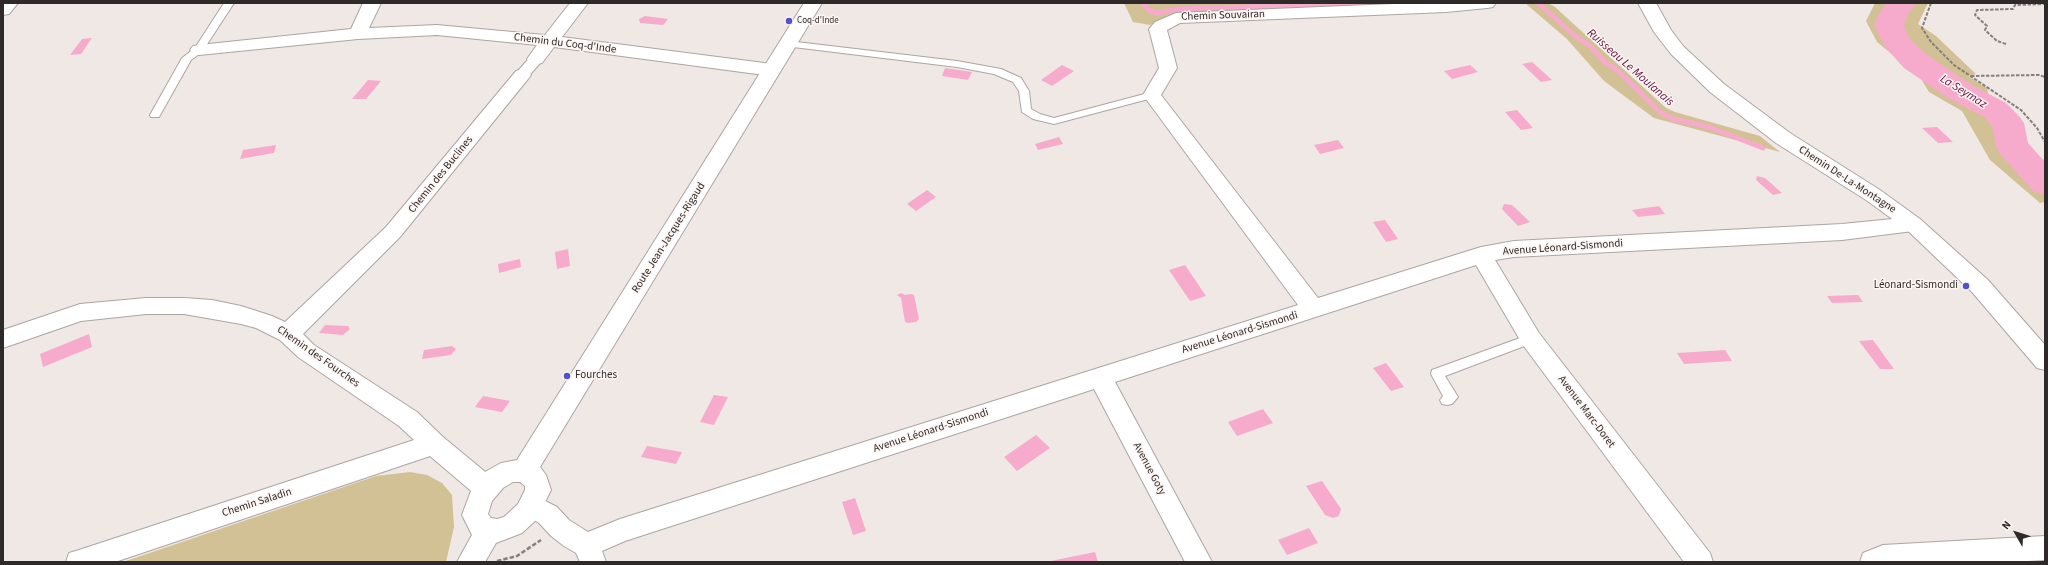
<!DOCTYPE html>
<meta charset="utf-8">
<style>
body{margin:0}
#map{position:relative;width:2048px;height:565px;overflow:hidden;background:#f0e8e5;font-family:"Source Sans 3",sans-serif}
canvas{display:block}
.frame{position:absolute;inset:0;border:4px solid #2d2a29;pointer-events:none}
.north{position:absolute;left:1996px;top:513px;width:40px;height:40px;-webkit-text-stroke:3px #fdf5f2;paint-order:stroke;rotate:309deg;font-size:11px;font-weight:700;line-height:16px;text-align:center;color:#2d2a29}
.north::after{content:'';display:block;margin:auto;width:14px;height:18px;background:#2d2a29;clip-path:polygon(50% 0,100% 100%,50% 72%,0 100%)}
</style>
<div id="map">
<canvas width="2048" height="565"></canvas>
<div class="frame"></div>
<div class="north">N</div>
</div>
<script>
const ctx = document.querySelector('canvas').getContext('2d');
ctx.lineJoin = 'round';
function paint(path, color) {
  ctx.fillStyle = color;
  ctx.fill(path, 'evenodd');
}
function shape(rows) {
  const path = new Path2D();
  for (const r of rows) {
    path.moveTo(r[0], r[1]);
    for (let i = 2; i < r.length; i += 2) path.lineTo(r[i], r[i + 1]);
  }
  return path;
}
function stroke(path, color, width, dash) {
  ctx.strokeStyle = color;
  ctx.lineWidth = width;
  ctx.lineCap = dash ? 'butt' : 'round';
  ctx.setLineDash(dash || []);
  ctx.stroke(path);
}
function label(font, color, halo, rows, align = 'center') {
  ctx.font = font + ' "Source Sans 3",sans-serif';
  ctx.lineWidth = 3;
  ctx.setLineDash([]);
  ctx.textBaseline = 'middle';
  ctx.strokeStyle = halo;
  ctx.fillStyle = color;
  for (const [text, x, y, turn = 0] of rows) {
    ctx.save();
    ctx.translate(x, y);
    ctx.rotate((+turn || 0) * Math.PI / 180);
    ctx.textAlign = isNaN(turn) ? turn : align;
    if (halo) ctx.strokeText(text, 0, 0);
    ctx.fillText(text, 0, 0);
    ctx.restore();
  }
}
paint(shape([
 [1124,3,1456,3,1168,15,1150,25,1133,22],
 [1525,3,1548,3,1555,7,1666,108,1675,112,1760,136,1780,152,1654,118,1604,81,1567,39],
 [1875,3,1928,3,1918,24,1936,36,1976,74,1968,76,1987,88,1989,98,2013,115,2020,125,2024,146,2040,161,2045,159,2045,202,2040,203,1990,160,1962,111,1929,92,1920,77,1877,42,1866,21],
 [410,472,427,475,442,483,452,495,454,527,446,562,123,562,376,476]
]), '#d1c195');
paint(shape([
 [645,16,668,19,663,25,640,23,639,19],
 [92,38,81,54,70,55,82,39],
 [1532,62,1552,80,1541,82,1522,64],
 [1062,65,1074,71,1052,86,1041,80],
 [1470,65,1478,72,1452,79,1444,71],
 [945,68,972,72,968,80,942,76],
 [368,80,381,81,366,99,352,99],
 [1517,110,1533,128,1521,130,1505,112],
 [1937,127,1953,142,1938,143,1922,128],
 [1059,137,1063,144,1038,150,1035,144],
 [1338,140,1344,148,1320,154,1314,145],
 [276,145,274,153,240,159,243,150],
 [1757,176,1765,178,1782,193,1773,195,1756,180],
 [927,190,936,197,916,211,907,204],
 [1504,204,1512,205,1530,222,1518,226,1502,209],
 [1659,206,1665,214,1638,217,1632,210],
 [1385,220,1398,239,1386,242,1373,222],
 [568,249,570,266,557,269,555,252],
 [520,259,521,267,499,273,498,264],
 [1185,265,1206,296,1190,301,1169,270],
 [901,293,905,295,911,294,914,295,919,319,916,322,908,323,905,322,901,298,897,295],
 [1858,295,1863,302,1832,303,1827,296],
 [325,325,348,326,350,329,343,335,319,333],
 [89,334,92,347,43,367,40,354],
 [1873,340,1894,369,1880,369,1859,341],
 [452,346,456,349,451,355,422,359,424,350],
 [1725,350,1732,361,1684,364,1677,353],
 [1386,363,1404,387,1391,391,1373,368],
 [714,395,728,397,714,425,700,422],
 [483,396,510,401,502,412,475,407],
 [1263,409,1273,423,1237,436,1228,422],
 [1036,435,1050,448,1017,471,1004,457],
 [647,446,682,452,676,464,641,457],
 [1322,481,1341,509,1339,516,1333,518,1325,515,1306,486],
 [855,498,866,531,853,535,842,502],
 [1309,528,1318,543,1287,555,1278,540],
 [1095,552,1098,562,1046,562]
]), '#f6abcc');
stroke(shape([
 [1143,3,1150,11,1157,13,1178,9,1367,3],
 [1538,3,1574,35,1590,46,1605,62,1617,70,1660,112,1673,119,1709,127,1763,148]
]), '#f6abcc', 5);
paint(shape([
 [1886,3,1916,3,1908,14,1904,25,1909,38,1926,54,1970,84,2006,103,2019,116,2024,123,2028,143,2045,162,2045,195,2033,191,2000,154,1996,146,1992,126,1984,117,1948,98,1904,68,1885,47,1874,25,1880,12,1886,3]
]), '#f6abcc');
const service = shape([
 [224,3,234,3,202,52,191,60,159,117,151,117,150,115,182,58,195,48,224,3],
 [788,41,957,61,1001,69,1021,78,1029,91,1031,109,1040,114,1054,118,1152,92,1157,95,1156,97,1054,124,1033,119,1022,112,1019,91,1013,82,994,74,957,67,785,46,783,44,788,41],
 [1531,334,1535,336,1537,339,1535,342,1445,376,1458,397,1452,404,1447,405,1442,404,1440,400,1443,396,1431,374,1432,370,1531,334]
]);
const pedestrian = shape([
 [536,55,541,56,543,59,541,62,527,78,517,78,515,75,517,72,531,56,536,55]
]);
const minor = shape([
 [3,3,18,3,9,14,3,15,3,3],
 [363,3,381,3,369,28,437,25,545,35,570,3,588,3,562,37,772,64,778,66,781,70,778,74,772,76,554,47,542,63,536,64,530,63,527,59,537,45,437,35,358,39,199,55,193,54,190,50,193,46,199,45,351,29,363,3],
 [1418,3,1496,3,1493,7,1487,8,1446,12,1180,23,1167,30,1177,68,1161,95,1318,298,1481,247,1514,241,1842,224,1913,217,1920,219,1923,224,1920,229,1913,231,1842,240,1514,257,1495,260,1539,333,1710,553,1713,562,1684,562,1523,345,1476,265,1115,382,1212,562,1185,562,1094,389,625,541,602,551,606,562,580,562,576,553,564,546,551,536,539,523,523,513,519,505,523,497,532,494,557,507,569,520,588,532,620,519,1298,305,1143,95,1159,68,1149,29,1155,22,1176,13,1418,3],
 [522,69,528,71,531,75,528,79,400,237,303,334,314,345,417,412,443,437,495,480,499,488,495,496,486,499,477,496,430,456,115,562,66,562,69,553,79,550,414,440,399,426,298,357,280,340,256,328,241,324,184,314,146,314,81,321,3,348,3,330,80,304,146,298,184,298,212,300,241,306,272,316,285,322,386,227,516,71,522,69],
 [2045,536,2045,560,2011,562,1860,562,1863,553,1883,545,2045,536]
]);
const tertiary = shape([
 [804,3,822,3,540,467,546,475,551,490,536,520,522,533,496,543,485,562,457,562,472,535,462,515,472,488,485,472,501,463,517,460,804,3],
 [513,482,520,482,525,486,525,490,518,504,504,517,497,519,491,518,488,514,492,501,503,488,513,482],
 [1638,3,1656,3,1671,30,1683,46,1724,84,1790,133,1880,190,1920,219,1988,280,2045,345,2045,370,2037,368,1972,292,1906,229,1866,200,1776,143,1710,92,1671,54,1654,32,1638,3]
]);
stroke(service, '#aca5a2', 2);
stroke(pedestrian, '#aca5a2', 2);
stroke(minor, '#aca5a2', 2);
stroke(tertiary, '#aca5a2', 2);
stroke(shape([
 [1931,3,1922,28,1931,42,1954,65,2021,110,2037,128,2045,142],
 [2006,44,1997,41,1985,30,1987,26,1975,15,1977,10,2013,9,2015,5,2045,4],
 [1971,76,2039,75,2045,77]
]), '#85807e', 2, [3.5, 1.5]);
stroke(shape([
 [497,561,517,556,541,540]
]), '#85807e', 2.5, [4.5, 2]);
paint(service, '#fff');
paint(pedestrian, '#fff');
paint(minor, '#fff');
paint(tertiary, '#fff');
for (const [x, y, r, color] of [
 [789,21,4,"#5252c9"],
 [1966,286,4,"#5252c9"],
 [567,376,4,"#5252c9"]
]) {
  const dot = new Path2D();
  dot.arc(x, y, r, 0, 2 * Math.PI);
  ctx.fillStyle = color;
  ctx.fill(dot);
  stroke(dot, '#fdf5f2', 1.5);
}
label('9px', '#2d2a29', '#fdf5f2', [
 ["Coq-d'Inde",797,21]
], 'left');
label('11px', '#2d2a29', '#fdf5f2', [
 ["Chemin Souvairan",1223,16,-2],
 ["Chemin du Coq-d'Inde",565,44,7],
 ["Chemin des Buclines",441,175,-51],
 ["Chemin De-La-Montagne",1847,180,33],
 ["Route Jean-Jacques-Rigaud",669,238,-58],
 ["Avenue Léonard-Sismondi",1563,248,-4],
 ["Avenue Léonard-Sismondi",1240,333,-17],
 ["Chemin des Fourches",318,357,35],
 ["Avenue Marc-Doret",1586,412,53],
 ["Avenue Léonard-Sismondi",931,431,-18],
 ["Avenue Goty",1149,469,62],
 ["Chemin Saladin",257,503,-18]
]);
label('11px', '#2d2a29', '#fdf5f2', [
 ["Léonard-Sismondi",1958,286],
 ["Fourches",575,376,"left"]
], 'right');
label('italic 12px', '#661141', '#fdf5f2', [
 ["Ruisseau Le Moulanais",1630,68,41],
 ["La Seymaz",1963,92,32]
]);
</script>
